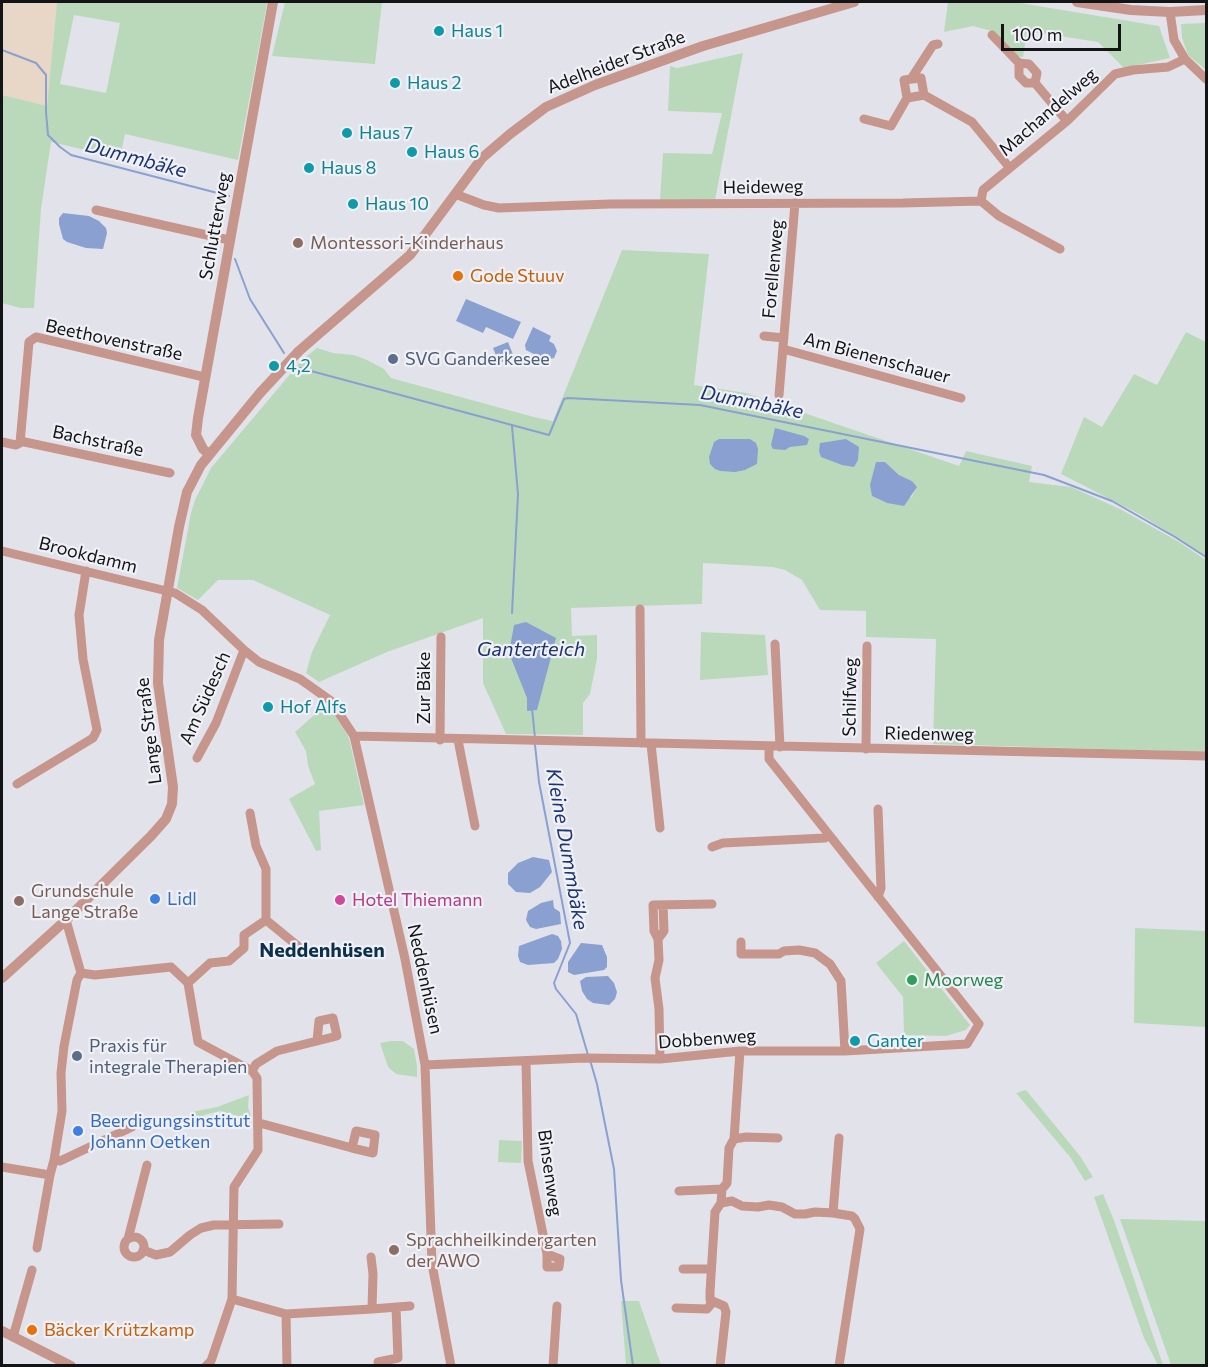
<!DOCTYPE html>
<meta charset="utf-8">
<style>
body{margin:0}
#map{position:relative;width:1208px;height:1367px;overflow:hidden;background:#e2e3ea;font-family:Commissioner,sans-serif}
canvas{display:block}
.frame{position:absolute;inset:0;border:3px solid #131416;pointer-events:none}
.scale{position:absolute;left:1001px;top:24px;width:120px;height:27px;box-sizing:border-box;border:3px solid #131416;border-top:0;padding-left:8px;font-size:18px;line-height:21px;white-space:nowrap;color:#131416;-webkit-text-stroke:4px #f0f0f7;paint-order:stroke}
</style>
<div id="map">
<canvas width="1208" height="1367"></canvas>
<div class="frame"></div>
<div class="scale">100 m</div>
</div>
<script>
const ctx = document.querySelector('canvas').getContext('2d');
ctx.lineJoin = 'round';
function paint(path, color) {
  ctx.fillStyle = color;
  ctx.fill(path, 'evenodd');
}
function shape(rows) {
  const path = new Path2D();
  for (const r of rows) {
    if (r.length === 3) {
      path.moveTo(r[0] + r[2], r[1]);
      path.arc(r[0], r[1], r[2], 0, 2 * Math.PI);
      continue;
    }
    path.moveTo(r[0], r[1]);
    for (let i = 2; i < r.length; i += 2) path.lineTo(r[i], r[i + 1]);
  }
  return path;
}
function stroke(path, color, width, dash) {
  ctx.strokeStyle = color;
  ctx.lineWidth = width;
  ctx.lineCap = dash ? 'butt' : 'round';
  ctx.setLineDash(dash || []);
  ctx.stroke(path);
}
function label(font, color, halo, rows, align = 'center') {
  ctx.font = font + ' Commissioner,sans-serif';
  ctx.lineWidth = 4.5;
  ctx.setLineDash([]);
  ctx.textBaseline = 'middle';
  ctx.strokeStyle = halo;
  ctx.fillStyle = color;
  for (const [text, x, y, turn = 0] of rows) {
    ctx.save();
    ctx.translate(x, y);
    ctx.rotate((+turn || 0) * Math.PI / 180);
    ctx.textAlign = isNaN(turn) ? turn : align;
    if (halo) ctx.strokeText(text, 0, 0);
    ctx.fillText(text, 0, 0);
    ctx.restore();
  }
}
paint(shape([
 [2,2,57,2,47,106,2,95]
]), '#e8d6c6');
paint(shape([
 [57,2,267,2,267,4,238,160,125,134,120,158,51,142,41,209,34,308,20,308,2,303,2,95,47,106],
 [74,15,120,23,106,93,60,84],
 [285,2,382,2,375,64,272,56],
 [948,2,1014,2,1159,26,1170,58,1124,68,1098,42,1027,31,1023,57,1017,56,995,32,973,26,944,32],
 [1206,23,1206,70,1188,55,1182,38,1181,24],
 [743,53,715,200,660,200,663,153,712,154,722,113,668,111,670,66,677,68],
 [622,250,709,254,694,385,746,393,959,466,966,451,1032,466,1029,482,1071,487,1120,509,1179,542,1206,560,1206,752,933,744,936,639,866,637,866,611,820,610,802,580,785,570,773,567,703,563,702,604,571,608,572,636,597,635,597,659,590,694,583,703,583,735,506,734,483,683,483,618,387,652,319,682,306,673,312,652,330,615,253,580,218,580,198,600,177,588,191,513,195,500,211,468,302,360,317,348,333,353,354,355,367,360,384,369,391,378,534,417,553,421],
 [876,462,885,462,899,475,912,481,916,487,912,497,887,503,872,496],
 [710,464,757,464,745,470,720,471],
 [1186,332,1206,342,1206,556,1139,514,1061,474,1084,417,1102,427,1134,374,1157,385],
 [701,632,765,635,768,675,700,680],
 [328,703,349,738,364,805,319,811,321,850,316,851,289,799,315,784,308,766,306,751,295,732],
 [1135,928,1206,931,1206,1027,1134,1023],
 [904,941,970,1025,966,1030,946,1036,904,1035,903,997,876,963],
 [391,1041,403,1041,414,1049,417,1066,417,1077,396,1074,388,1067,380,1043],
 [1026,1090,1080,1156,1093,1177,1085,1181,1070,1157,1016,1093],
 [249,1095,248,1107,252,1120,220,1111,204,1115,202,1121,196,1122,194,1119,192,1112,217,1107],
 [499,1140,522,1141,521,1163,498,1162],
 [1103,1194,1115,1223,1163,1365,1158,1365,1144,1338,1094,1197],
 [1120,1219,1206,1221,1206,1365,1171,1365],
 [621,1301,639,1301,661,1365,626,1365]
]), '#bad9bb');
paint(shape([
 [63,213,89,216,99,221,106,228,107,233,103,249,86,248,67,242,63,239,59,224,59,218],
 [466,299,521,322,513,339,486,327,483,333,456,321],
 [533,327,551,336,549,341,554,344,557,351,554,358,545,360,526,350,525,345],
 [508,342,514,357,499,363,493,348],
 [775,428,804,436,809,439,807,445,790,447,785,450,773,449,771,445],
 [719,439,750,439,756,443,758,449,757,464,745,470,735,472,720,471,715,469,710,464,709,457,714,442],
 [846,439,859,447,858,460,854,467,842,465,821,457,819,451,820,443],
 [876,462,885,462,899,475,912,481,917,487,904,506,887,503,872,496,870,485],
 [526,622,556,638,537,710,527,711,527,698,509,653,514,625],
 [533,857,549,860,552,872,540,887,530,893,516,892,508,884,508,873,518,863],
 [553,900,554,908,560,912,561,924,536,929,530,927,526,920,528,911,541,903],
 [552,934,558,936,561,941,562,949,558,959,554,963,528,965,520,962,518,956,519,946],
 [581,943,602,945,607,957,607,967,604,970,574,975,568,972,568,962],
 [608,976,614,983,617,992,615,999,609,1005,593,1003,587,999,582,991,580,981,586,977]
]), '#89a0d1');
stroke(shape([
 [2,50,36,63,46,75,46,112,48,135,60,147,71,155,229,196],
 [235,259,250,299,284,353],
 [300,368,549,435,564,399,568,398,700,405,1044,475,1112,501,1175,537,1206,557],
 [512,426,518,494,512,613],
 [532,708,535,738],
 [535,745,539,782,570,943,554,983,556,989,576,1014,588,1055],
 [590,1060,597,1084,614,1169,621,1280,633,1366]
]), '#89a0d1', 2);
stroke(shape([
 [1170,12,1174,40,1185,59,1206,79],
 [992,35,1019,63,1019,76,1026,83,1035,83],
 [1019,63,1029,64,1037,73,1035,83,1067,121],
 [911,79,933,45,938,44],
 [924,95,921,78,904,80,907,98,924,95,972,122,1009,167],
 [864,119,891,126,907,98],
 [455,194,484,205,499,208,610,204,903,203,981,201,999,216,1060,249],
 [981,201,983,190,1067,121,1115,74,1133,70,1168,67,1185,59],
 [96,210,229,240],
 [764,336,784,338],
 [783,349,961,398],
 [779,395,795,203],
 [20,441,170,473],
 [2,442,16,445,20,443,29,342,36,337,204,377],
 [2,551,175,593,202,610,244,650,259,662,300,679,331,701,354,736,405,959,425,1065,432,1264,451,1366],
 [640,609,641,743],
 [775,644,780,747],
 [354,736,1206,756],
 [440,740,441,637],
 [458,740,475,826],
 [651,744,660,828],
 [866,749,867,646],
 [197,758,216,723,244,650],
 [17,784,93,738,97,730,83,659,79,615,86,571],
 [250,813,256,846,266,869,266,920],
 [712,847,723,843,825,838,829,835],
 [878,897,881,888,878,809],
 [658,939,664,931,663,905],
 [741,942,741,954,779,954,784,951,799,950,815,953,830,964,841,981,845,1051],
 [81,973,95,975,171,967,188,983,198,1042,252,1071,257,1078,258,1150,234,1187,232,1299,211,1361,206,1366],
 [188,983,210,963,229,961,244,948,244,935,266,920,299,947],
 [660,1059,659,1009,655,978,659,960,658,939,654,931,653,905,712,904],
 [526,1061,528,1161,547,1254],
 [425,1065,584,1058,660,1059,740,1051,845,1051,967,1044,979,1024,769,759,769,747],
 [252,1071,256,1064,277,1051,337,1036,333,1018,319,1021,317,1041],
 [258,1124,263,1124,352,1148,373,1153,375,1135,356,1131,352,1148],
 [734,1139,746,1137,778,1138],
 [54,1160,60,1161,132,1127],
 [2,1167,50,1175,54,1160,62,1111,61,1073,64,1046,77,980,81,973,66,920],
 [679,1191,722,1189],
 [721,1203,732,1201,742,1206,758,1207,769,1205,782,1207,795,1214,805,1214,815,1212,833,1213,852,1216,855,1219,860,1229,839,1366],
 [833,1213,839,1138],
 [134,1247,10],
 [128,1239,147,1165],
 [37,1248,50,1175],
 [143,1250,156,1255,170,1252,190,1235,201,1228,214,1225,279,1224],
 [547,1254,560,1259,559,1267,547,1267,547,1254],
 [683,1269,711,1269],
 [232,1299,286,1314,372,1309,373,1274,371,1257],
 [676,1308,707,1309,713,1302],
 [372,1309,410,1306],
 [286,1314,287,1366],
 [13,1337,32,1270],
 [378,1362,398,1358,396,1308],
 [553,1366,557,1306],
 [720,1366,726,1312,724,1306,710,1300,710,1292,715,1212,721,1203,722,1189,727,1183,729,1148,734,1139,740,1051]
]), '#c6958b', 9);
stroke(shape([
 [1077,2,1131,10,1170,12,1206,10],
 [209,454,203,449,196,435,198,418,273,2],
 [2,978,66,920,151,836,166,819,172,804,173,787,158,683,159,640,179,527,187,492,201,465,260,393,299,351,410,255,482,158,510,134,546,107,595,85,703,46,854,2],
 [2,1331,71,1366]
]), '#c6958b', 10);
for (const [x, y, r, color] of [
 [439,31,6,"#0f9aa8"],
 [395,83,6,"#0f9aa8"],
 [347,133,6,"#0f9aa8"],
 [412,152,6,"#0f9aa8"],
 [309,168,6,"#0f9aa8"],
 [353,204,6,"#0f9aa8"],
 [298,243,6,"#8d6e63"],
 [458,276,6,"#e8710a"],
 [393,359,6,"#5c6f8a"],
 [274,366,6,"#0f9aa8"],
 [268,707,6,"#0f9aa8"],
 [155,899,6,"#3f7fe0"],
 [340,900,6,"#d1479c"],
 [19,901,6,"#8d6e63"],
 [912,980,6,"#2e9e5b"],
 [855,1041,6,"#0f9aa8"],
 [77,1056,6,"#5c6f8a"],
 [78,1131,6,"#3f7fe0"],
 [394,1250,6,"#8d6e63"],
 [32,1330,6,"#e8710a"]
]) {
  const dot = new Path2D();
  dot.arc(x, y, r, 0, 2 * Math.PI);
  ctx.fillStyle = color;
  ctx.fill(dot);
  stroke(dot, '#f0f0f7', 2);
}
label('18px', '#0d838f', '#f0f0f7', [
 ["Haus 1",451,31],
 ["Haus 2",407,83],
 ["Haus 7",359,133],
 ["Haus 6",424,152],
 ["Haus 8",321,168],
 ["Haus 10",365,204],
 ["4,2",286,366],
 ["Hof Alfs",280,707],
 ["Ganter",867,1041]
], 'left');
label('18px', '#131416', '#f0f0f7', [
 ["Adelheider Straße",616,62,-21],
 ["Machandelweg",1048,112,-41],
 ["Heideweg",763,187,-1],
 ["Schlutterweg",215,226,-80],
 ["Forellenweg",773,269,-85],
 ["Beethovenstraße",114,340,12],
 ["Am Bienenschauer",877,358,15],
 ["Bachstraße",98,441,12],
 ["Brookdamm",88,555,14],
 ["Zur Bäke",424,688,-90],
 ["Schilfweg",850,697,-89],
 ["Am Südesch",205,698,-66],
 ["Lange Straße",149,731,-97],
 ["Riedenweg",929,734,1],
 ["Neddenhüsen",425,979,78],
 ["Dobbenweg",707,1039,-4],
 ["Binsenweg",550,1173,82]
]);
label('18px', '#785e54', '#f0f0f7', [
 ["Montessori-Kinderhaus",310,243],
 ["Grundschule",31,891],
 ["Lange Straße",31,912],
 ["Sprachheilkindergarten",406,1240],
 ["der AWO",406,1261]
], 'left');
label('18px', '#c56008', '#f0f0f7', [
 ["Gode Stuuv",470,276],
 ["Bäcker Krützkamp",44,1330]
], 'left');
label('18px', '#4e5e75', '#f0f0f7', [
 ["SVG Ganderkesee",405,359],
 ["Praxis für",89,1046],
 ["integrale Therapien",89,1067]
], 'left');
label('18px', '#366cbe', '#f0f0f7', [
 ["Lidl",167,899],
 ["Beerdigungsinstitut",90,1121],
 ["Johann Oetken",90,1142]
], 'left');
label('18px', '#b23c85', '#f0f0f7', [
 ["Hotel Thiemann",352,900]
], 'left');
label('18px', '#27864d', '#f0f0f7', [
 ["Moorweg",924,980]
], 'left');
label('italic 20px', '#1c346f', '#f0f0f7', [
 ["Dummbäke",136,158,15],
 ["Dummbäke",752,402,11],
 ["Ganterteich",531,649],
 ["Kleine Dummbäke",567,849,80]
]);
label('bold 20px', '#0c3049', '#f0f0f7', [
 ["Neddenhüsen",322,950]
]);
</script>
